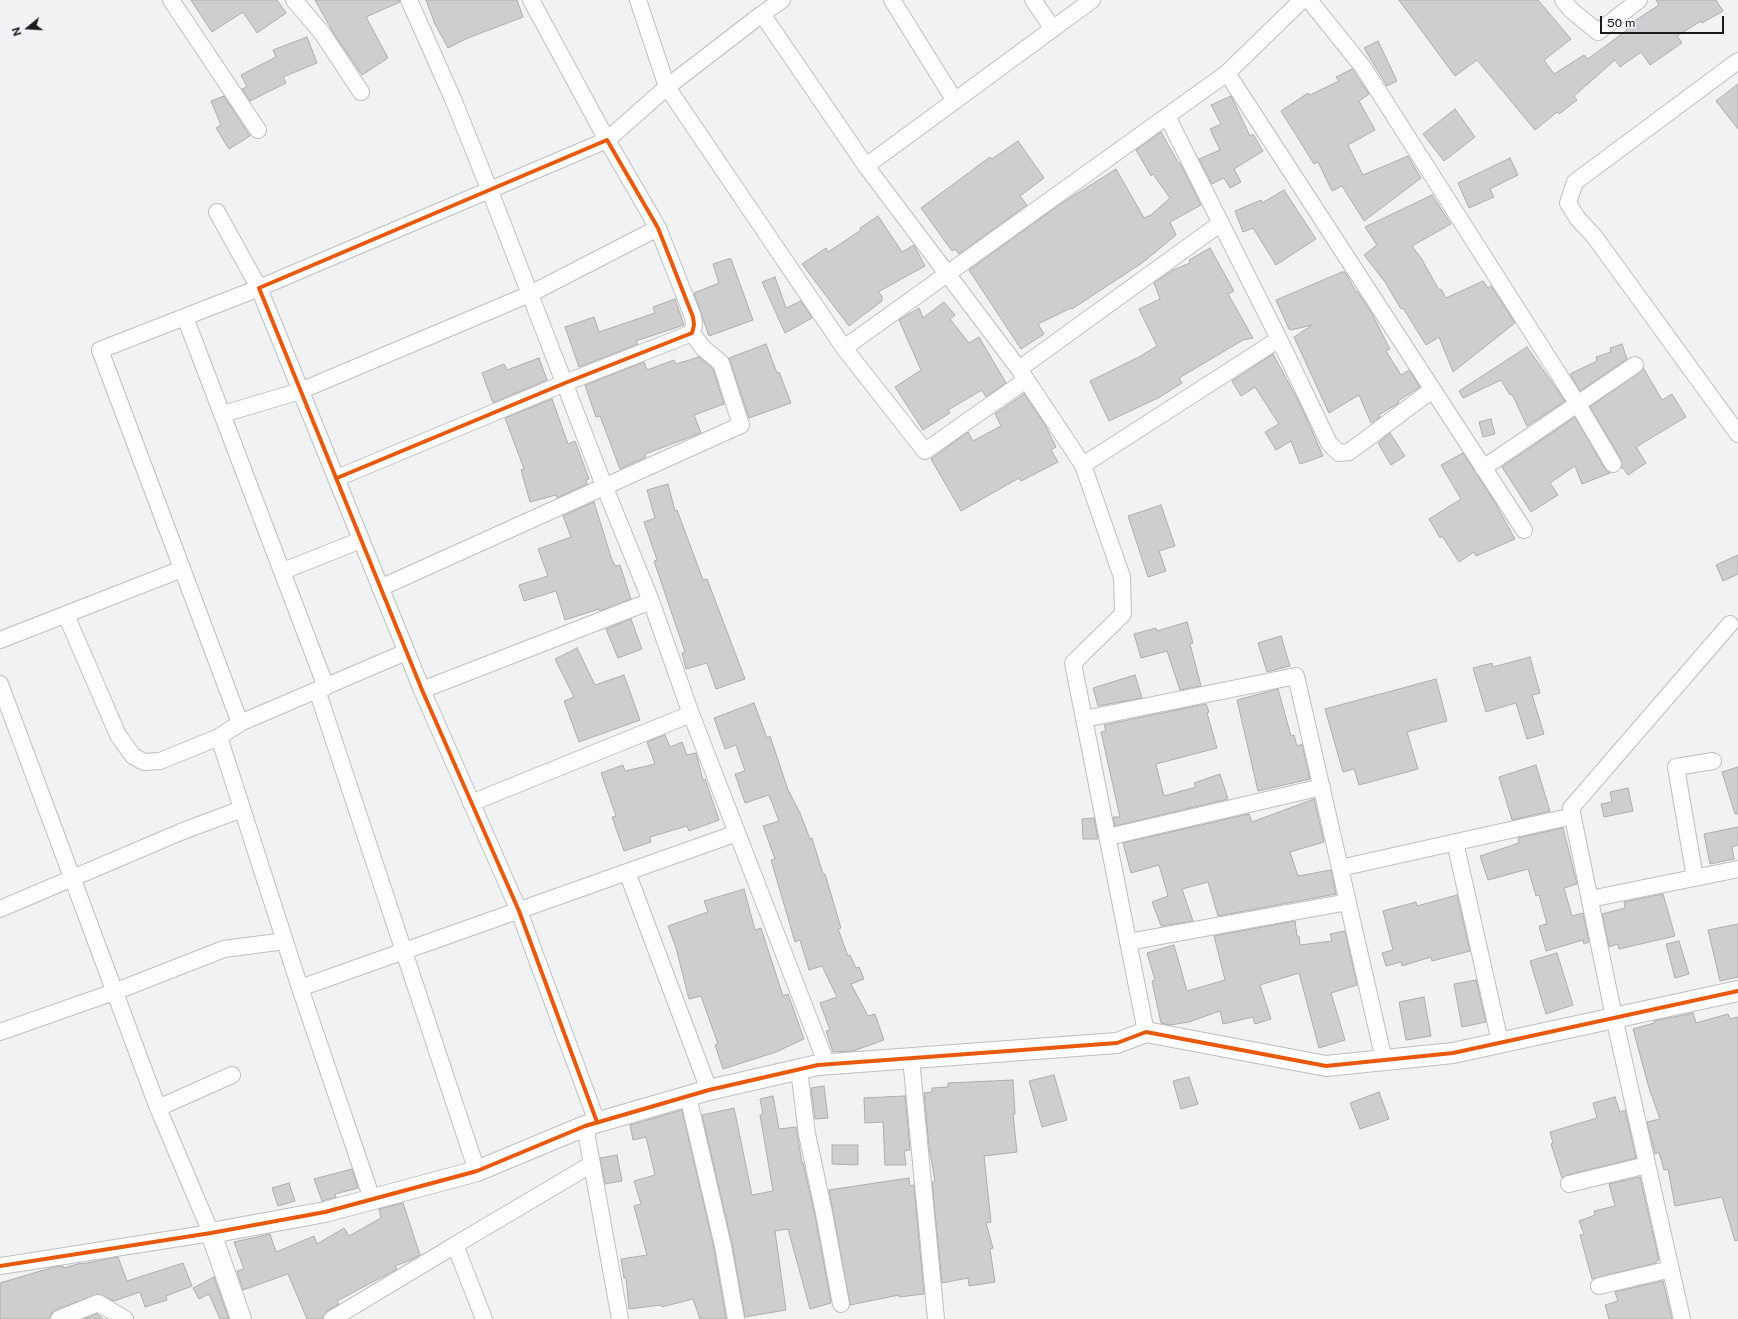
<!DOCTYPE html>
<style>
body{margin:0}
#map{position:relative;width:1738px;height:1319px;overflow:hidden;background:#f0f2f4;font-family:"Public Sans",sans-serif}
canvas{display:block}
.north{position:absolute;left:8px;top:8px;width:40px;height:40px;-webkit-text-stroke:3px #eff1f5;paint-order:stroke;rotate:252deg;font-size:11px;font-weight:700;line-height:16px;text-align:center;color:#191a1c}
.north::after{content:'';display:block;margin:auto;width:14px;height:18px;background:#191a1c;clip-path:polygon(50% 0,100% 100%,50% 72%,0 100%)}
.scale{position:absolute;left:1600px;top:16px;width:124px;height:18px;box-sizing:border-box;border:2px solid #191a1c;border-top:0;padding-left:5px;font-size:12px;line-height:14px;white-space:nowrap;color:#191a1c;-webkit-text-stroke:3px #eff1f5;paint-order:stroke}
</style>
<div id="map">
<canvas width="1738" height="1319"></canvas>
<div class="north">N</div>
<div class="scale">50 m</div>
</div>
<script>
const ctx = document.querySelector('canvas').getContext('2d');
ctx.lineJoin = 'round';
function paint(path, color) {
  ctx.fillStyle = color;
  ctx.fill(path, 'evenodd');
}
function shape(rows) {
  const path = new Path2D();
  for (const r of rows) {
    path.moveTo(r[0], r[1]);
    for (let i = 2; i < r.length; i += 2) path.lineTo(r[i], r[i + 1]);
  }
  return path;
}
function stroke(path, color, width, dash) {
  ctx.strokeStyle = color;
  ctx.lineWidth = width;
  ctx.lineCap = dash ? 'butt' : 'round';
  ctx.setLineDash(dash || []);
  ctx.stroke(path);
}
const building = shape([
 [191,0,277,0,286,13,257,33,243,12,212,32,191,0],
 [315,0,400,0,400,2,366,17,388,58,362,75,334,34,315,0],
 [426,0,517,0,523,17,468,38,448,48,435,24,426,0],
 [1399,0,1538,0,1571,39,1544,60,1554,74,1584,55,1588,59,1627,30,1625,27,1659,5,1656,0,1716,0,1723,11,1702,23,1701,21,1677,36,1682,43,1650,65,1641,52,1620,67,1615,60,1574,96,1577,100,1559,114,1557,112,1535,130,1477,60,1455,76,1399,0],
 [307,37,317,63,283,77,286,83,250,101,242,89,247,87,241,75,276,57,273,50,307,37],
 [1378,41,1397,81,1387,86,1364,48,1378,41],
 [1352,69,1369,94,1359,101,1375,130,1348,145,1363,175,1408,156,1421,178,1364,221,1342,186,1332,191,1318,162,1314,164,1281,111,1308,93,1310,95,1339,81,1336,77,1352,69],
 [1738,84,1738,129,1716,101,1738,84],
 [224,96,250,136,229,149,216,128,221,125,211,101,224,96],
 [1231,96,1250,136,1253,134,1263,151,1234,169,1241,182,1230,188,1224,178,1212,184,1199,159,1220,150,1210,129,1221,124,1211,105,1231,96],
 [1455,109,1475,137,1444,161,1423,134,1455,109],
 [1161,132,1179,164,1180,163,1201,205,1170,222,1176,235,1142,263,1072,309,1071,308,1038,324,1044,334,1021,349,969,270,1062,203,1116,169,1144,218,1151,215,1170,198,1153,174,1151,176,1136,150,1161,132],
 [1018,141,1044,178,1020,196,1027,205,959,254,955,249,952,251,921,208,990,157,992,159,1018,141],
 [1510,158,1518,175,1490,189,1494,197,1469,208,1458,183,1510,158],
 [1284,190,1316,239,1276,265,1253,228,1243,232,1235,211,1261,200,1262,203,1284,190],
 [1432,195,1451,224,1412,246,1421,258,1439,290,1441,289,1446,298,1483,281,1488,288,1491,286,1515,323,1453,372,1439,337,1426,345,1403,308,1401,309,1385,282,1364,255,1377,245,1365,227,1432,195],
 [878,216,902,252,914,245,925,266,878,292,882,296,882,301,849,326,802,264,826,248,828,252,861,230,860,228,878,216],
 [1210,248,1234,291,1228,294,1253,338,1243,340,1179,378,1182,383,1160,397,1109,421,1090,381,1139,357,1157,346,1139,309,1160,299,1154,283,1173,270,1190,263,1189,260,1210,248],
 [728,259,731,259,753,320,709,336,694,293,719,283,713,264,728,259],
 [1342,272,1345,272,1356,292,1357,291,1372,314,1390,349,1386,351,1401,375,1409,370,1420,387,1398,401,1399,403,1379,415,1380,417,1371,423,1359,395,1329,413,1294,337,1312,325,1291,330,1289,329,1276,300,1342,272],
 [775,277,786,308,801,301,812,318,785,333,762,282,775,277],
 [675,299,684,325,636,341,638,344,579,367,565,327,594,317,599,332,655,313,653,307,675,299],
 [944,302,955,315,950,319,969,343,979,337,1006,383,986,397,982,390,948,410,950,413,923,430,895,387,921,370,899,320,919,308,923,318,944,302],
 [766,344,777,373,779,372,791,403,749,418,729,358,766,344],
 [1622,344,1627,359,1580,391,1570,374,1597,361,1596,357,1611,352,1610,348,1622,344],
 [1527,347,1565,401,1527,426,1512,394,1510,395,1501,380,1463,398,1459,391,1527,347],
 [1273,354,1301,406,1323,456,1300,464,1291,441,1276,450,1265,432,1279,424,1255,387,1241,396,1232,381,1273,354],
 [699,357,713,369,724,404,694,415,701,433,645,454,646,457,620,469,600,416,596,417,585,385,644,362,647,370,674,360,676,364,699,357],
 [539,358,547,380,493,403,482,373,504,364,507,370,539,358],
 [1644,369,1662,400,1672,394,1686,417,1636,447,1646,463,1628,475,1623,468,1621,468,1621,459,1590,407,1644,369],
 [1024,394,1044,423,1056,447,1051,450,1058,462,1021,481,1019,478,961,511,931,459,968,432,973,441,1001,426,995,414,1024,394],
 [552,399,568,444,575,441,589,479,586,480,587,484,557,498,556,495,530,502,521,470,524,469,505,418,552,399],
 [1575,417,1605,469,1610,473,1582,484,1575,466,1550,483,1558,495,1531,512,1502,467,1575,417],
 [1491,419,1495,434,1483,437,1479,422,1491,419],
 [1390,433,1405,456,1391,465,1378,443,1390,433],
 [1463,453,1494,501,1515,539,1476,556,1474,552,1459,562,1442,536,1440,538,1429,519,1461,499,1441,465,1463,453],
 [668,484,675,511,677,510,703,580,707,579,745,679,716,689,707,663,686,669,682,653,685,652,654,561,657,560,644,522,655,518,647,490,668,484],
 [594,502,611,557,615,566,620,565,631,599,600,611,599,609,565,620,556,591,524,601,519,585,548,576,538,549,571,537,563,516,594,502],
 [1161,505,1175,546,1159,551,1166,571,1148,577,1128,516,1161,505],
 [1738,555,1738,574,1723,581,1716,565,1738,555],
 [631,619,642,649,618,658,606,629,631,619],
 [1187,622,1193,643,1190,644,1201,686,1180,690,1167,651,1141,658,1134,634,1156,628,1157,631,1187,622],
 [1281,636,1290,666,1267,672,1258,643,1281,636],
 [577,648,595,685,624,675,640,720,579,742,564,701,574,697,555,659,577,648],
 [1530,657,1540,693,1532,695,1544,734,1527,739,1516,703,1486,712,1473,668,1492,663,1493,667,1530,657],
 [1135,675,1142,698,1098,706,1093,688,1135,675],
 [1436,679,1447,721,1407,732,1418,769,1359,785,1354,769,1343,772,1325,709,1436,679],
 [1278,689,1291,736,1294,735,1297,746,1302,744,1310,779,1258,791,1237,700,1278,689],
 [754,703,767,738,770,736,788,790,800,813,810,839,812,838,823,874,825,874,841,928,838,929,848,956,850,955,856,968,859,967,864,979,851,984,868,1016,875,1014,884,1040,853,1051,833,1052,826,1031,830,1030,820,1003,837,997,822,966,809,970,800,940,795,942,771,860,775,859,763,826,779,821,769,795,745,803,735,774,745,771,736,745,725,749,714,718,754,703],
 [1206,704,1209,712,1207,713,1217,748,1156,764,1164,796,1196,787,1194,783,1220,774,1228,799,1115,826,1113,817,1120,817,1101,732,1106,731,1104,725,1206,704],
 [665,735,670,747,682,742,687,755,696,753,703,780,705,779,719,820,689,831,687,826,650,837,651,842,624,851,612,817,616,816,601,773,623,765,625,771,655,764,647,742,665,735],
 [1536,765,1550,811,1512,820,1499,777,1536,765],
 [1738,767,1738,814,1735,814,1722,772,1738,767],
 [1628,788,1633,811,1604,817,1601,804,1612,802,1610,792,1628,788],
 [1314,799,1324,842,1290,852,1298,876,1331,870,1336,894,1218,916,1208,882,1182,889,1193,921,1161,926,1152,902,1168,896,1159,865,1131,873,1123,843,1249,814,1252,822,1314,799],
 [1094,818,1098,839,1083,839,1082,819,1094,818],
 [1738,827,1738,845,1732,847,1734,859,1710,864,1704,834,1738,827],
 [1563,828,1577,884,1564,888,1572,916,1583,913,1589,942,1584,944,1583,940,1546,951,1539,926,1547,924,1539,895,1536,896,1528,869,1488,880,1480,856,1519,843,1518,838,1563,828],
 [744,889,755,930,761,928,783,996,788,994,804,1039,776,1052,723,1069,715,1045,718,1044,701,996,689,999,676,948,668,926,708,912,704,901,744,889],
 [1663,894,1675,936,1619,949,1618,944,1609,947,1602,914,1625,908,1624,902,1663,894],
 [1457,895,1470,951,1432,961,1431,957,1402,966,1401,962,1386,966,1382,953,1393,950,1383,911,1416,902,1417,906,1457,895],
 [1295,921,1297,936,1299,936,1300,945,1332,941,1330,934,1345,931,1357,985,1331,993,1345,1040,1319,1048,1299,973,1260,985,1271,1019,1255,1024,1253,1017,1223,1024,1220,1011,1189,1022,1170,1025,1161,1023,1152,981,1155,980,1147,953,1174,945,1187,991,1225,980,1214,936,1295,921],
 [1738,924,1738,977,1720,981,1708,930,1738,924],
 [1679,941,1689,974,1675,978,1666,944,1679,941],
 [1557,953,1573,1005,1546,1014,1530,961,1557,953],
 [1476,980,1486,1022,1462,1027,1454,984,1476,980],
 [1424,997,1431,1036,1406,1040,1399,1002,1424,997],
 [1693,1013,1696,1023,1728,1014,1730,1019,1738,1017,1738,1240,1735,1241,1722,1197,1675,1206,1668,1169,1664,1170,1659,1152,1655,1154,1647,1122,1660,1119,1649,1088,1633,1029,1654,1023,1654,1021,1693,1013],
 [1054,1075,1067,1120,1042,1127,1029,1081,1054,1075],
 [1189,1077,1198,1104,1181,1109,1173,1081,1189,1077],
 [1013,1080,1015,1114,1013,1114,1017,1152,984,1156,991,1222,986,1223,993,1248,990,1249,995,1282,969,1286,968,1278,942,1283,932,1182,935,1181,929,1147,924,1093,932,1092,932,1088,948,1087,948,1083,1013,1080],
 [824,1086,828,1118,815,1119,811,1088,824,1086],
 [1379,1092,1389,1119,1360,1129,1350,1103,1379,1092],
 [773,1096,779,1129,796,1127,802,1163,803,1163,815,1215,831,1303,810,1309,788,1229,775,1231,786,1310,745,1317,732,1244,702,1115,734,1108,752,1195,773,1191,760,1115,763,1114,760,1099,773,1096],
 [905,1096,910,1150,904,1151,906,1165,885,1165,883,1122,865,1123,864,1098,905,1096],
 [1615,1097,1620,1112,1625,1110,1636,1158,1567,1175,1562,1178,1551,1144,1553,1143,1550,1132,1597,1118,1593,1103,1615,1097],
 [682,1110,714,1248,726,1319,700,1319,693,1299,662,1307,661,1305,629,1309,626,1278,624,1278,621,1259,647,1255,634,1206,641,1204,634,1181,655,1175,646,1137,633,1140,630,1125,682,1110],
 [832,1145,858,1145,858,1165,832,1164,832,1145],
 [617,1155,622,1181,605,1184,600,1158,617,1155],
 [352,1169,358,1188,335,1194,336,1197,322,1201,314,1179,352,1169],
 [1640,1177,1659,1260,1656,1261,1656,1263,1592,1279,1580,1235,1584,1234,1579,1221,1595,1215,1594,1211,1615,1206,1609,1184,1640,1177],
 [909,1178,910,1186,914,1185,924,1294,899,1297,899,1295,850,1305,829,1190,909,1178],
 [289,1183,295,1201,278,1206,272,1188,289,1183],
 [403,1203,420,1255,411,1260,395,1266,397,1269,337,1301,339,1304,327,1311,323,1319,307,1319,288,1274,243,1290,237,1271,244,1269,234,1242,270,1234,276,1252,314,1236,317,1244,344,1228,349,1236,381,1218,379,1209,403,1203],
 [118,1257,127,1281,183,1263,192,1286,166,1296,167,1300,145,1307,140,1292,114,1301,98,1294,55,1310,51,1314,50,1319,0,1319,0,1283,54,1267,63,1266,64,1268,81,1263,82,1264,118,1257],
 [214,1277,229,1319,220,1319,209,1294,199,1299,193,1288,214,1277],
 [1663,1281,1672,1319,1609,1319,1605,1305,1618,1301,1615,1292,1663,1281],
 [97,1314,103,1319,84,1319,97,1314]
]);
paint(building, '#ceced0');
stroke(building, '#adadaf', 1);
const minor = shape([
 [171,0,258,130],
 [294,0,322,33,361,92],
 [409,0,453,99,490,191,605,488,651,601,691,714,827,1065],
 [531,0,607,140,667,87,762,14],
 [638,0,667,87,844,348,925,451,1026,380],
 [782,0,762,14,866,166],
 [892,0,955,101],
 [1033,0,1053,29],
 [1092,0,866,166,1019,369,1083,465,1122,577,1123,614,1073,663,1146,1032],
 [1309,0,1363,67,1577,403,1613,464],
 [1563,0,1571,10,1598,32,1639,0],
 [1738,61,1575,182,1568,203,1578,219,1594,236,1738,434],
 [1227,73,1524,530],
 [1167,116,1279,339,1329,443,1339,453,1349,452,1432,390],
 [217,212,259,288,100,350,240,723,406,652],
 [185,317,326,687],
 [844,348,1227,73,1302,0],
 [1019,369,1221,223],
 [223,414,300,391,530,294,658,228],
 [1083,465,1279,339],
 [1483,468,1635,365],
 [337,478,565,383,692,333,694,325,693,317,658,228,607,140,259,288,422,690,519,911,597,1122],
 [283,571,361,540],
 [380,588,741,425,721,363,703,348,692,333],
 [66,615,118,735,133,756,144,762,160,761,219,737],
 [0,640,182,569],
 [0,684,158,1108,211,1233,0,1266],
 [317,690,477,1171],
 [422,690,651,601],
 [1084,719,1296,676,1384,1060],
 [240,723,219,737,300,988,372,1199],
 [471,803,691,714],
 [1108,837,1322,787],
 [1455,842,1500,1042],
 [1340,868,1573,816],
 [627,872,709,1090],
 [1695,878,1676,767,1713,761],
 [1590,899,1738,869],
 [0,909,183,831,242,809],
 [1128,942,1348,902],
 [300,988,737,833],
 [0,1032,114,992,224,949,285,941],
 [911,1058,936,1319],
 [799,1070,807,1134,824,1213,841,1304],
 [688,1096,723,1246,736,1319],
 [158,1108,232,1075],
 [585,1126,620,1319],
 [1569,1184,1647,1165],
 [1599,1286,1671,1269],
 [59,1319,98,1303,125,1319],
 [332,1319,455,1245],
 [484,1319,455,1245,592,1164],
 [1682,1319,1614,1017,1571,808,1730,624]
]);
const tertiary = shape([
 [241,1319,211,1233,325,1212,477,1171,585,1126,709,1090,818,1065,1117,1043,1146,1032,1326,1066,1453,1053,1738,991]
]);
stroke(minor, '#bdbfc1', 18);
stroke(tertiary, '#bdbfc1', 22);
stroke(minor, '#fdfdfd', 16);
stroke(tertiary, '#fdfdfd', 20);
stroke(shape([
 [337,478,565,383,692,333,694,325,693,317,658,228,607,140,259,288,422,690,519,911,597,1122],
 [0,1266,211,1233,325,1212,477,1171,585,1126,709,1090,818,1065,1117,1043,1146,1032,1326,1066,1453,1053,1738,991]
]), '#e8590c', 4);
</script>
